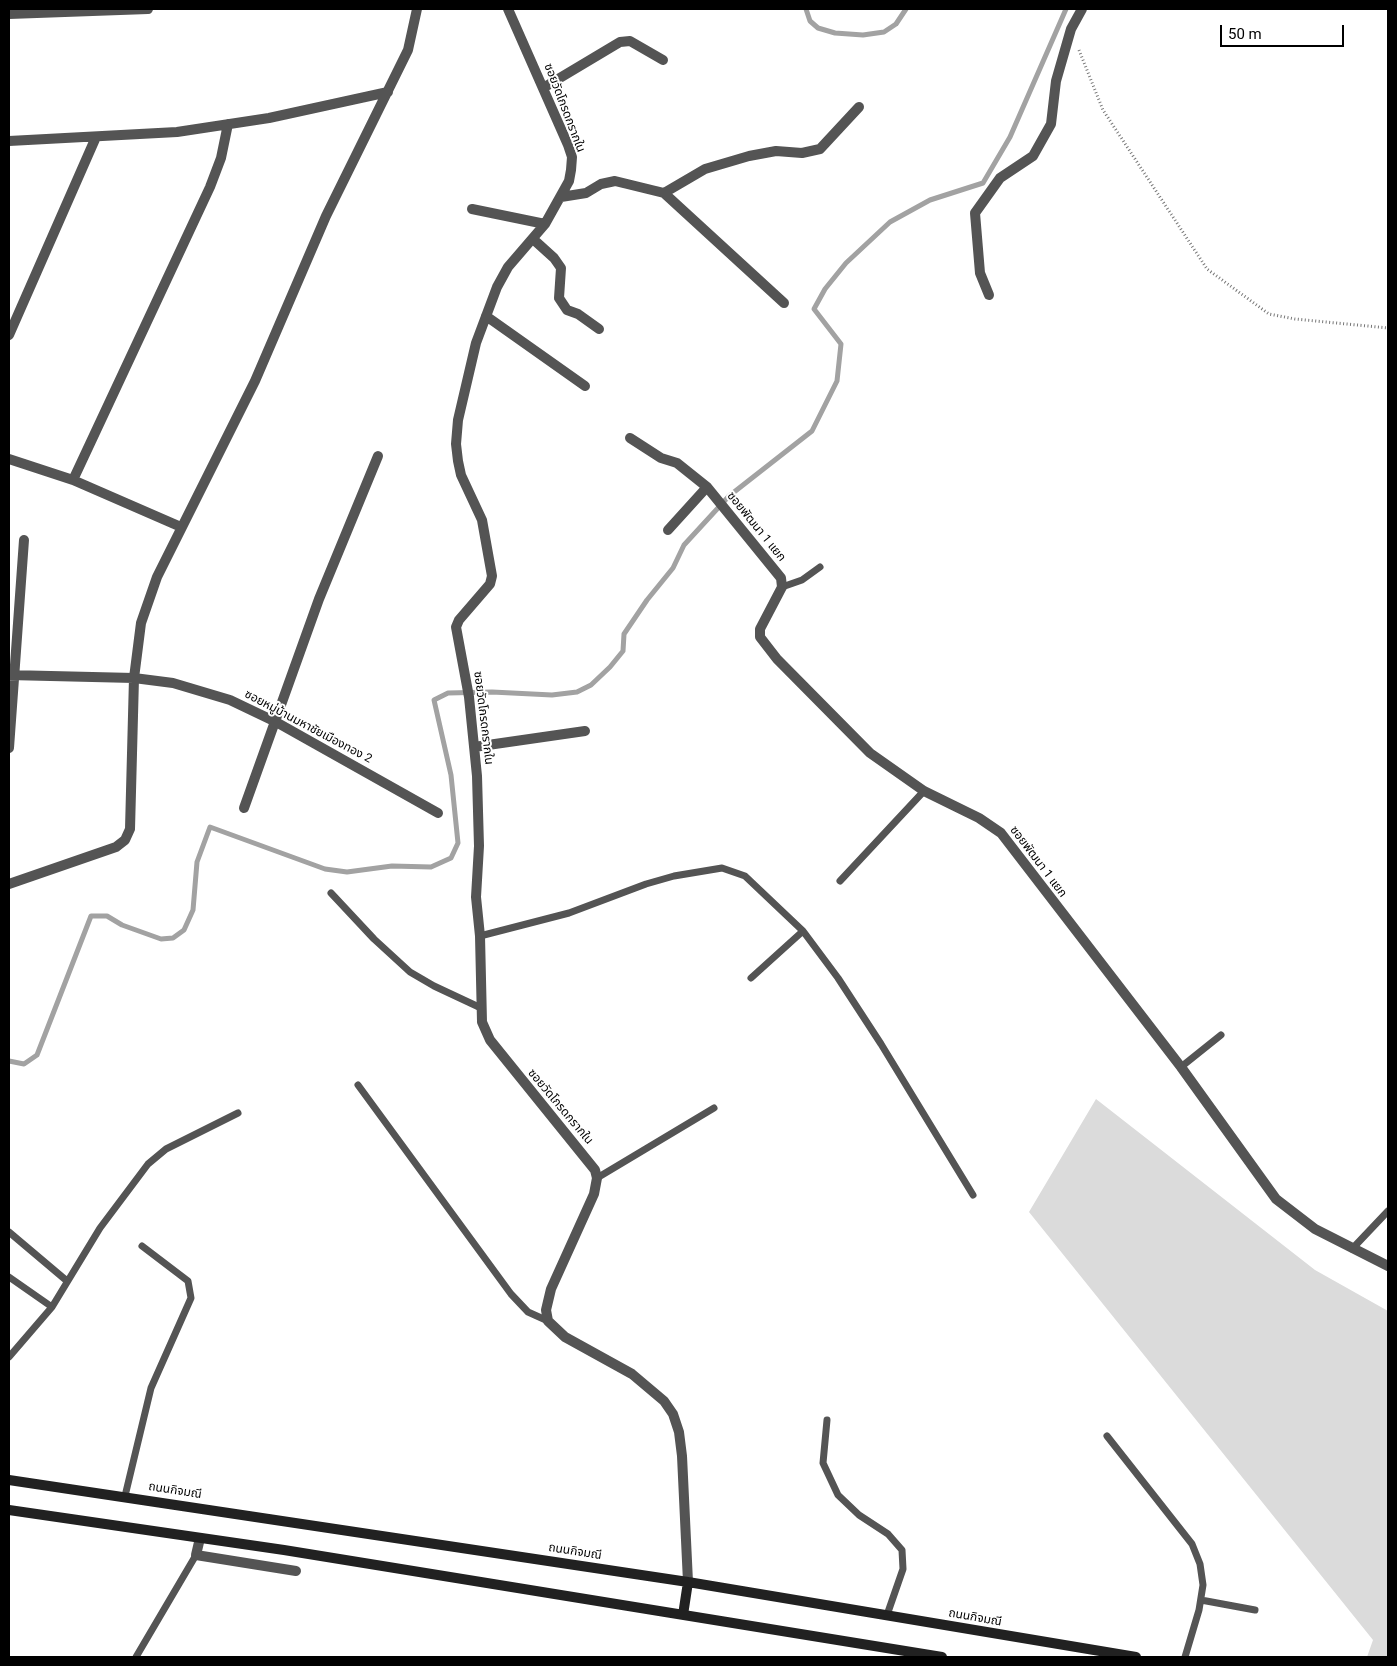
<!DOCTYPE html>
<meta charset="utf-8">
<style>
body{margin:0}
#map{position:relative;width:1397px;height:1666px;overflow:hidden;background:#fff;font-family:Roboto,sans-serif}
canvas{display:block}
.frame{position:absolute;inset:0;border:10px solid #000;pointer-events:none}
.scale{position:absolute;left:1220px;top:25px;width:124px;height:22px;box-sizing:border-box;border:2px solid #000;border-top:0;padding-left:6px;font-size:15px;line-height:18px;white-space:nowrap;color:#000;-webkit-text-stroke:4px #fff;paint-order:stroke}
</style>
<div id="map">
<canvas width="1397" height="1666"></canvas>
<div class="frame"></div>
<div class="scale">50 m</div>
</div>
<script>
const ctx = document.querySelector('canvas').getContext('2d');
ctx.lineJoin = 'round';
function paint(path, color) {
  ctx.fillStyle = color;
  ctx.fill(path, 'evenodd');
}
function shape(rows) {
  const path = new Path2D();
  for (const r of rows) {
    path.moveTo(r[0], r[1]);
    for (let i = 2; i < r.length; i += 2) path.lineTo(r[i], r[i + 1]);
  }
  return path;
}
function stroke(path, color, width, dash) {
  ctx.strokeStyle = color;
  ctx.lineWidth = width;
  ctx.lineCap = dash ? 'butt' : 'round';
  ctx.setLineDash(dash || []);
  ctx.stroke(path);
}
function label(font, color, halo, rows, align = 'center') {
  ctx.font = font + ' Roboto,"Noto Sans Thai",sans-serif';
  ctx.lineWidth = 4;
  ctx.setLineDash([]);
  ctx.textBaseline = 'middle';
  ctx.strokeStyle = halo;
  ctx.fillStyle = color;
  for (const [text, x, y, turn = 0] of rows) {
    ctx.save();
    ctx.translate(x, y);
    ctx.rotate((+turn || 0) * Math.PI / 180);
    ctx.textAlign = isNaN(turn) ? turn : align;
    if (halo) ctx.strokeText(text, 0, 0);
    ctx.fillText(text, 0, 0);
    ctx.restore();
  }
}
paint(shape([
 [1096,1099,1315,1270,1388,1311,1388,1657,1367,1657,1373,1640,1029,1212]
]), '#dbdbdb');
stroke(shape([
 [806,9,810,21,818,28,835,33,863,35,884,32,896,24,906,9],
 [9,1061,24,1064,37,1055,91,916,107,916,122,925,161,939,173,938,184,930,193,910,197,862,210,827,325,869,347,872,392,866,431,867,451,858,458,843,451,775,434,700,448,693,492,692,552,695,577,692,591,685,610,667,623,651,624,634,647,600,673,568,684,545,729,496,812,431,837,381,841,344,814,309,825,289,846,263,890,222,930,200,983,183,1010,137,1066,9]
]), '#a2a2a2', 5);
stroke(shape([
 [1079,50,1103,110,1207,269,1269,314,1295,319,1388,328]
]), '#767676', 3, [1, 2.5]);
stroke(shape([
 [782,587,802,580,820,567],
 [840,881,924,791],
 [331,893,374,939,410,972,434,986,481,1008],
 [480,936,569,913,646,884,674,876,722,868,745,876,803,931,838,978,881,1044,973,1195],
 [751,978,803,931],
 [1181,1067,1221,1035],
 [358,1085,511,1294,528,1312,548,1321],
 [597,1178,714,1108],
 [9,1232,67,1281],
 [1352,1249,1388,1211],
 [9,1277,52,1307],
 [9,1357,52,1307,100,1228,148,1164,166,1149,238,1113],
 [827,1420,823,1463,838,1495,859,1515,888,1534,902,1550,903,1569,887,1615],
 [1107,1436,1192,1544,1200,1564,1203,1585,1199,1610,1185,1657],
 [125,1496,151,1388,191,1298,188,1281,142,1246],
 [1201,1600,1255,1610],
 [136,1657,196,1555]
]), '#545454', 7);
stroke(shape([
 [508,9,568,145,572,157,571,170,569,181,545,224,508,267,497,287,476,343,458,420,456,444,458,461,461,475,482,520,492,576,490,584,459,620,456,627,469,697,477,776,479,846,476,897,480,936,482,1022,490,1040,595,1170,597,1178,594,1194,551,1289,546,1310,548,1321,565,1337,632,1374,664,1401,673,1414,679,1432,682,1456,688,1582],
 [9,14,148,9],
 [543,88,620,42,630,41,663,60],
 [9,141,177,132,269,118,388,92],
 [664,193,705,169,749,156,776,151,802,153,820,149,859,107],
 [561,197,586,193,601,184,615,181,664,193,784,303],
 [472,209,545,224],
 [533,239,554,258,561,268,559,298,567,310,578,314,599,329],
 [989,295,980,273,975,213,1000,178,1033,156,1051,124,1056,81,1071,29,1082,9],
 [486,316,585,386],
 [9,335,96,137],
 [630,438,661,458,677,463,707,487,781,578,782,587,760,629,760,637,777,659,870,753,924,791,979,818,1001,833,1181,1067,1276,1199,1315,1229,1388,1266],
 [9,459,73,480,181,527],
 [73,480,210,187,221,158,228,124],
 [668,530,707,487],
 [9,675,134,678,173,683,230,700,276,722,438,813],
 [474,747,585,731],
 [9,748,24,540],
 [244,808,319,599,378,456],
 [9,884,116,847,125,840,130,829,134,678,141,623,157,577,255,381,326,216,408,50,417,9],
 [200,1538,196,1555,296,1571]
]), '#545454', 10);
stroke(shape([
 [9,1480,688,1582,1136,1657],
 [9,1510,284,1550,942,1657],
 [683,1615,688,1582]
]), '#212121', 10);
label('12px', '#000', '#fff', [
 ["ซอยวัดโกรดกรากใน",564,108,69],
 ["ซอยพัฒนา 1 แยก",756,527,51],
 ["ซอยวัดโกรดกรากใน",483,718,83],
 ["ซอยหมู่บ้านมหาชัยเมืองทอง 2",308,727,28],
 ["ซอยพัฒนา 1 แยก",1038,862,53],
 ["ซอยวัดโกรดกรากใน",560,1107,50],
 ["ถนนกิจมณี",175,1491,9],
 ["ถนนกิจมณี",575,1552,9],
 ["ถนนกิจมณี",975,1618,10]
]);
</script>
